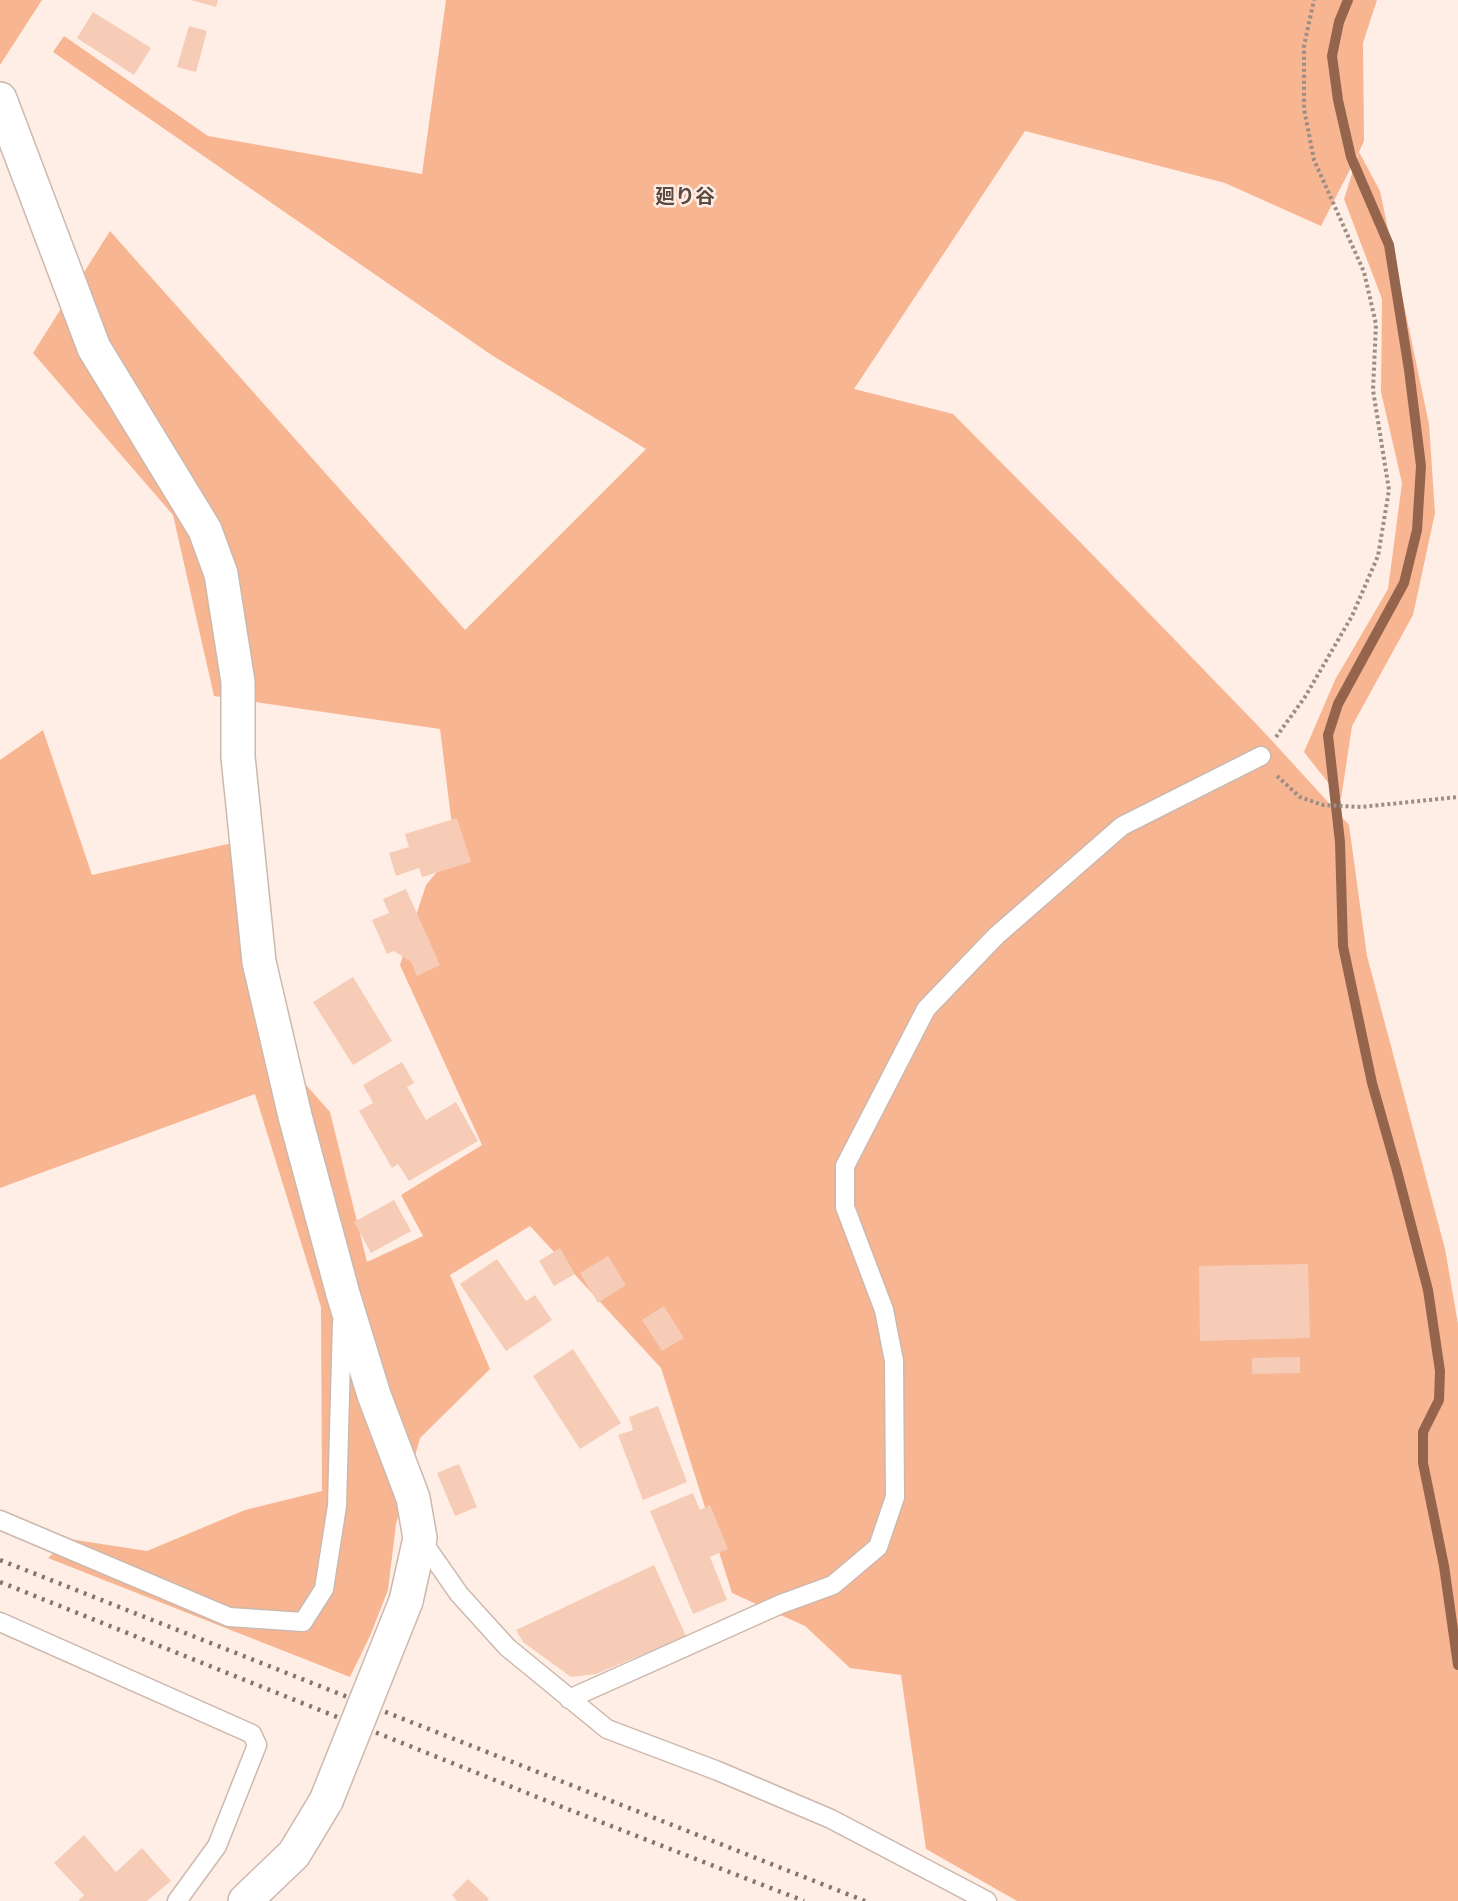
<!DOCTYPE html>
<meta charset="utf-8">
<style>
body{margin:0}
canvas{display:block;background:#ffeee5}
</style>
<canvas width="1458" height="1901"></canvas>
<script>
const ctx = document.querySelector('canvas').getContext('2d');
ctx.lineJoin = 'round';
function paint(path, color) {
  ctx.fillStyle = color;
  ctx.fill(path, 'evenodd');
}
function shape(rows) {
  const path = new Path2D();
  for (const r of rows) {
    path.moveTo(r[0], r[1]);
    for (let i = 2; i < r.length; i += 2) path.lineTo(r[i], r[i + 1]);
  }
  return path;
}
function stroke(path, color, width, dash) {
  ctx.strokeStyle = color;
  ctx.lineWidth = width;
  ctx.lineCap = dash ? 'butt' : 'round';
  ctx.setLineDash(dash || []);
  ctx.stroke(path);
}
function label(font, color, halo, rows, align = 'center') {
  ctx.font = font + ' Raleway,"Noto Sans JP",sans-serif';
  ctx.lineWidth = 5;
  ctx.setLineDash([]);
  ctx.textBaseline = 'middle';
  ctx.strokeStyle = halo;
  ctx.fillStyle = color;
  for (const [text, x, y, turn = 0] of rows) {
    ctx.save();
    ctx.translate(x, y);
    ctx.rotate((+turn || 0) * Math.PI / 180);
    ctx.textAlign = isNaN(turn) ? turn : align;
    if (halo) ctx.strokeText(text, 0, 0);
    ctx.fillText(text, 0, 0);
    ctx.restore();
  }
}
paint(shape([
 [0,0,42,0,0,65],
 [446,0,1377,0,1363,43,1364,141,1359,152,1380,191,1429,424,1435,513,1413,615,1352,726,1341,799,1304,752,1335,680,1388,589,1402,483,1381,392,1382,299,1344,199,1359,152,1321,226,1225,183,1025,131,854,389,953,414,1084,546,1263,731,1349,825,1367,956,1445,1249,1458,1324,1458,1901,1017,1901,926,1849,901,1675,850,1668,805,1626,732,1593,661,1368,530,1226,450,1275,490,1369,420,1438,396,1524,388,1590,370,1636,350,1677,48,1558,69,1539,147,1551,245,1510,322,1491,321,1307,255,1094,0,1188,0,760,43,730,92,875,254,838,264,963,298,1076,330,1112,367,1262,423,1236,401,1195,482,1145,400,965,426,885,455,850,440,729,214,696,173,515,33,353,110,231,465,630,646,449,493,356,53,52,64,36,208,136,422,174]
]), '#f8b592');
stroke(shape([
 [1348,0,1339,22,1332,56,1338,100,1351,157,1389,245,1409,370,1421,466,1417,530,1404,583,1338,704,1328,735,1340,842,1343,946,1372,1083,1397,1171,1428,1290,1440,1371,1439,1400,1423,1432,1423,1463,1444,1566,1458,1665]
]), '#94654c', 10);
paint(shape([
 [191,0,218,0,216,7],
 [93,12,151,48,134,75,77,38],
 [189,26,207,31,196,72,177,67],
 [457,818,471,862,422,877,419,868,396,876,389,853,409,847,405,834],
 [406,889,440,965,417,976,411,962,394,951,387,954,372,920,389,913,383,899],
 [353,977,392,1041,353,1065,313,1002],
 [402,1062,414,1083,407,1087,426,1120,456,1102,478,1141,409,1181,398,1164,392,1168,359,1111,373,1103,363,1085],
 [394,1200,411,1231,371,1253,354,1222],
 [560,1248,575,1274,554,1286,539,1261],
 [608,1256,626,1285,598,1303,580,1273],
 [497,1259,526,1301,535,1295,552,1320,506,1351,460,1284],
 [1308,1264,1310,1338,1200,1341,1199,1266],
 [664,1306,684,1338,662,1351,642,1320],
 [573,1349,621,1423,580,1449,533,1376],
 [1300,1357,1300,1373,1252,1374,1252,1358],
 [658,1406,687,1482,643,1500,618,1435,633,1430,629,1417],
 [459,1464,477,1507,455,1516,437,1473],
 [693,1493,700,1510,710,1505,728,1549,710,1557,727,1600,693,1614,650,1511],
 [654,1565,686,1636,596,1674,571,1677,523,1642,516,1630],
 [84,1835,116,1872,142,1848,171,1881,147,1901,78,1901,84,1895,54,1863],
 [468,1879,489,1899,487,1901,457,1901,452,1895]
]), '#f6ccb7');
const lane = shape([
 [0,1520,229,1617,303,1622,324,1589,337,1506,342,1322],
 [420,1538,459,1594,507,1647,607,1729,718,1771,831,1819,987,1901],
 [0,1622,252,1734,257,1745,217,1846,177,1901],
 [569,1699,781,1604,833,1585,878,1547,895,1497,894,1361,884,1310,845,1207,845,1166,926,1009,996,936,1122,826,1261,756]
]);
const street = shape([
 [0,99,94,348,205,530,221,574,238,682,238,757,259,962,295,1116,343,1294,374,1395,413,1498,420,1538,406,1601],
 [245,1901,294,1854,326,1801]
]);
stroke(lane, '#ccb8ad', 21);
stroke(street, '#ccb8ad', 36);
stroke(shape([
 [1276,737,1305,697,1352,616,1378,556,1389,490,1373,390,1376,324,1364,272,1314,160,1304,109,1304,46,1314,0],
 [1277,776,1300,797,1323,805,1361,807,1458,797]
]), '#9b8e87', 4, [3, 3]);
stroke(lane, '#fff', 18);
stroke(street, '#fff', 33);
stroke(shape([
 [0,1560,865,1901],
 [0,1582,557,1805,804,1901]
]), '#81756f', 4.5, [3, 6]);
const streetBridge = shape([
 [326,1801,406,1601]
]);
stroke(streetBridge, '#ccb8ad', 36, []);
stroke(streetBridge, '#fff', 33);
label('bold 20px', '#5b4a41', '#ffeee5', [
 ["廻り谷",685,197]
]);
</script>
